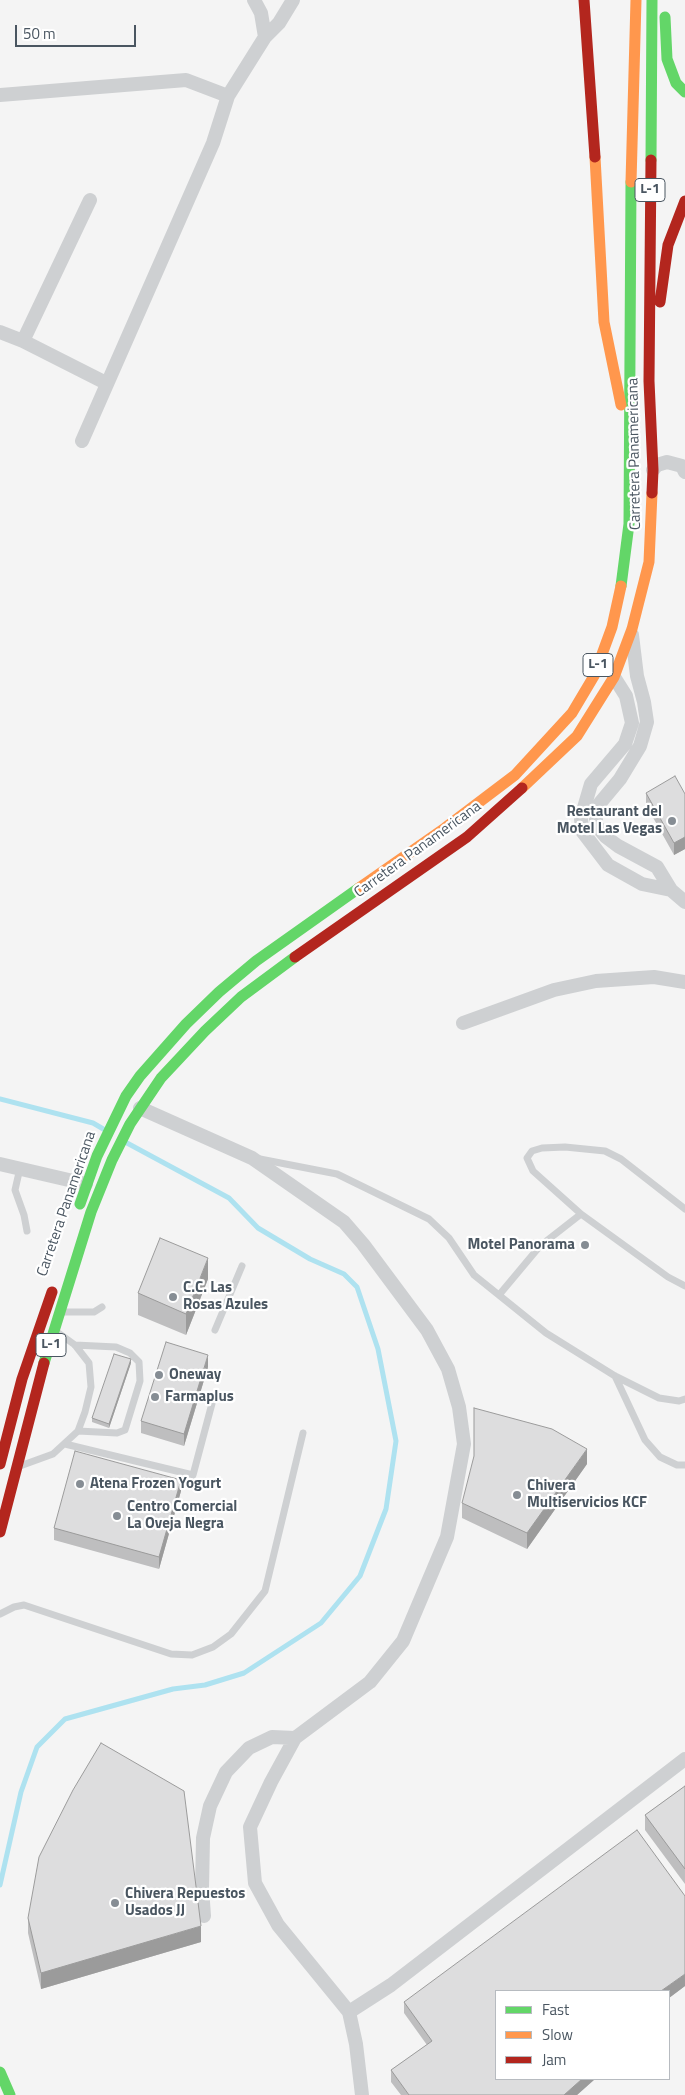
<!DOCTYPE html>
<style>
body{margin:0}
#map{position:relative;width:685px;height:2095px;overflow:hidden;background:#f4f4f4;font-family:"Titillium Web",sans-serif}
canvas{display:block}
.legend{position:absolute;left:495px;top:1990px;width:175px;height:90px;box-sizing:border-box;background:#fff;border:1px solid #b7bbc0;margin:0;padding:6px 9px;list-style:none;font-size:15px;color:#4a5661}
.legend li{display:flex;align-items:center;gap:10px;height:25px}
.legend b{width:25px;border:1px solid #b7bbc0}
.scale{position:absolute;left:15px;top:25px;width:121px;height:22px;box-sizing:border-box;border:2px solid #4a5661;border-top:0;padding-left:6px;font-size:15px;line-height:18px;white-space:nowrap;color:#4a5661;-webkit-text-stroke:4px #fff;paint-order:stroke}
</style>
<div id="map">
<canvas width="685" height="2095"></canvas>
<ul class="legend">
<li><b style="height:6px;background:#63d668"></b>Fast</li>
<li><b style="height:6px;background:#ff974d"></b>Slow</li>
<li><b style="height:6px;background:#b3261e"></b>Jam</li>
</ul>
<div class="scale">50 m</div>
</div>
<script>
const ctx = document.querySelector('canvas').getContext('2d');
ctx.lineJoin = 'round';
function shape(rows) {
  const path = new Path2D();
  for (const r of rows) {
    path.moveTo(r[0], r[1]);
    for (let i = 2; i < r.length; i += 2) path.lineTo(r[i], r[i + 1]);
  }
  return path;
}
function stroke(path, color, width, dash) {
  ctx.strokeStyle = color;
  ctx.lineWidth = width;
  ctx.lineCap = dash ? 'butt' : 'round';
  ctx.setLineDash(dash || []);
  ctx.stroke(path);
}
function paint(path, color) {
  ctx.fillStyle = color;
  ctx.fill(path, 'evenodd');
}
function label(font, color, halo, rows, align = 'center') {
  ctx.font = font + ' "Titillium Web",sans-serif';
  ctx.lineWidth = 4.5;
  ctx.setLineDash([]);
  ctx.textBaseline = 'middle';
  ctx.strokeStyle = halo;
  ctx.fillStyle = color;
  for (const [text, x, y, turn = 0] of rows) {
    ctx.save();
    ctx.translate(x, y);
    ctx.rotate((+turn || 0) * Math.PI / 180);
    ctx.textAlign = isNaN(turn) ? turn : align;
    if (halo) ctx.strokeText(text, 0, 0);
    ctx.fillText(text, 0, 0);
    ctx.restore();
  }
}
stroke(shape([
 [0,1099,93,1123,105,1130],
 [0,1885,21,1792,37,1747,65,1719,173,1689,205,1685,244,1673,321,1623,360,1576,386,1509,396,1441,378,1349,357,1287,344,1274,310,1259,258,1228,229,1198,127,1143]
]), '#aee2f0', 5);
stroke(shape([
 [260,1159,337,1174,429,1219,449,1238,474,1275,546,1333,615,1376,659,1398,679,1401,685,1399],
 [20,1168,15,1190,24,1215,27,1231],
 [685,1209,621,1159,605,1151,565,1147,542,1148,532,1151,527,1158,533,1171,581,1214,668,1277,685,1286],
 [499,1295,540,1246,581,1214],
 [64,1312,94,1312,102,1307],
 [215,1330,242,1266],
 [75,1345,116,1347,130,1353,139,1362,140,1381,125,1430,117,1433,78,1431],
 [615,1376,645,1440,660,1457,677,1465,685,1465],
 [65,1444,193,1475,214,1396],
 [20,1466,53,1454,78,1431,85,1412,91,1387,89,1363,75,1345,57,1332],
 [0,1614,14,1607,24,1605,171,1654,192,1655,213,1647,231,1634,265,1591,303,1433]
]), '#ced0d2', 7);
stroke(shape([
 [265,37,279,23,293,0],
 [0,95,186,80,228,96],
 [0,332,23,341,106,383],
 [23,341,90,200],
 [82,441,213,143,228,96,265,37,261,13,254,0],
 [653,470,657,465,667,462,682,466,685,472],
 [632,635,637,676,644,702,647,722,640,746,620,779,600,803,596,817,596,825,606,837,618,846,657,867,671,890,685,902],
 [614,677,626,696,632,723,625,744,591,784,581,818,582,831,608,865,642,884,671,890],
 [463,1023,554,990,596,981,654,977,685,982],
 [140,1108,252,1158,344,1222,363,1244,427,1330,448,1369,459,1407,464,1444,447,1537,403,1641,370,1682,295,1738,271,1782,250,1827,255,1883,278,1925,349,2012,356,2044,362,2095],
 [0,1164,86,1184],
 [204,1916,202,1888,203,1838,210,1806,226,1772,249,1748,272,1737,295,1738],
 [349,2012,391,1985,685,1759]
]), '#ced0d2', 14);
stroke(shape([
 [665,17,667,59,676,83,685,92],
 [651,160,652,0],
 [621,586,629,524,631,182],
 [80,1204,97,1156,126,1096,140,1076,186,1024,219,992,256,961,359,888],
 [44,1363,91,1212,112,1160,130,1124,161,1078,205,1031,241,997,295,957],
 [0,2072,10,2095]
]), '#63d668', 11);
stroke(shape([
 [595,157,604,322,621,405],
 [631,182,636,0],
 [522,788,577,736,614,677,632,629,649,562,652,493],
 [359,888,445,828,515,775,572,713,594,676,612,627,621,586]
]), '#ff974d', 11);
stroke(shape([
 [584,0,595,157],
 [651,160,649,381,653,470,652,493],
 [660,302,668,245,685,201],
 [295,957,467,837,522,788],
 [0,1464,22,1379,52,1292],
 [0,1532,44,1363]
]), '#b3261e', 11);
paint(shape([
 [646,793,685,794,685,849,674,855,646,805],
 [208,1279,186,1335,138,1315,138,1293],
 [131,1363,109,1428,92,1422,92,1418],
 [208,1367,184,1446,141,1433,141,1421],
 [587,1464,527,1549,462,1518,462,1503],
 [181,1491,159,1569,54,1540,54,1528],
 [685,1786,685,1884,645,1830,645,1815],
 [28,1918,201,1942,41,1989,28,1933],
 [685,1986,669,1998,669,1991,595,2079,577,2095,401,2095,391,2082,391,2070,427,2045,404,2013,404,2002]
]), '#bebebf');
paint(shape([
 [685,837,685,849,674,855,674,843],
 [208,1258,208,1279,186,1335,186,1314],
 [208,1355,208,1367,184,1446,184,1434],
 [131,1359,131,1363,109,1428,109,1424],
 [587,1449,587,1464,527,1549,527,1533],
 [181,1480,181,1491,159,1569,159,1557],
 [201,1926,201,1942,41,1989,41,1973],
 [685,1974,685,1986,669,1998,669,1991,661,1991],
 [582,2079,595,2079,577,2095,564,2095]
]), '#9b9b9b');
const building = shape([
 [675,776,685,794,685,837,674,843,646,793,675,776],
 [160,1238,208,1258,186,1314,138,1293,160,1238],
 [166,1342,208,1355,184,1434,141,1421,166,1342],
 [114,1354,131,1359,109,1424,92,1418,114,1354],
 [474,1408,552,1429,587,1449,527,1533,462,1503,474,1456,474,1408],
 [75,1451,181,1480,159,1557,54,1528,75,1451],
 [101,1743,184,1791,201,1926,41,1973,28,1918,39,1857,73,1790,101,1743],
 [685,1786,685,1869,645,1815,685,1786],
 [637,1830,685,1896,685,1974,661,1991,496,1991,496,2079,582,2079,564,2095,409,2095,391,2070,432,2041,404,2002,637,1830]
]);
paint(building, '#ddddde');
stroke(building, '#9b9b9b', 1);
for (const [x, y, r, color] of [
 [672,821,5,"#868d94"],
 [585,1245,5,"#868d94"],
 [173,1297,5,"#868d94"],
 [159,1375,5,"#868d94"],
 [155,1397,5,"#868d94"],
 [80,1484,5,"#868d94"],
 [517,1495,5,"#868d94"],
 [117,1516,5,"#868d94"],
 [115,1903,5,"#868d94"]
]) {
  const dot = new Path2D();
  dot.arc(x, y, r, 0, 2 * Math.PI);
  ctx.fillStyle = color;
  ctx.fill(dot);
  stroke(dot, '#fff', 2);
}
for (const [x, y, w] of [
 [650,190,30],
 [598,665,30],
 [51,1345,30]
]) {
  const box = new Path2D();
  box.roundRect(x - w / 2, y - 11.5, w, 23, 4);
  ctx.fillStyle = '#fff';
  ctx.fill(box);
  stroke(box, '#4a5661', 1);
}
label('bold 14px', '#4a5661', null, [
 ["L-1",650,190],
 ["L-1",598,665],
 ["L-1",51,1345]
]);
label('15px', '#4a5661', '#fff', [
 ["Carretera Panamericana",635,454,-91],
 ["Carretera Panamericana",418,850,-36],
 ["Carretera Panamericana",67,1204,-71]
]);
label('bold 15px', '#4a5661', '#fff', [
 ["Restaurant del",662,812,"right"],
 ["Motel Las Vegas",662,829,"right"],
 ["Motel Panorama",575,1245,"right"],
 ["C.C. Las",183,1288],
 ["Rosas Azules",183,1305],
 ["Oneway",169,1375],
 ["Farmaplus",165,1397],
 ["Atena Frozen Yogurt",90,1484],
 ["Chivera",527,1486],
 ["Multiservicios KCF",527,1503],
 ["Centro Comercial",127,1507],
 ["La Oveja Negra",127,1524],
 ["Chivera Repuestos",125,1894],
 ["Usados JJ",125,1911]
], 'left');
</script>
